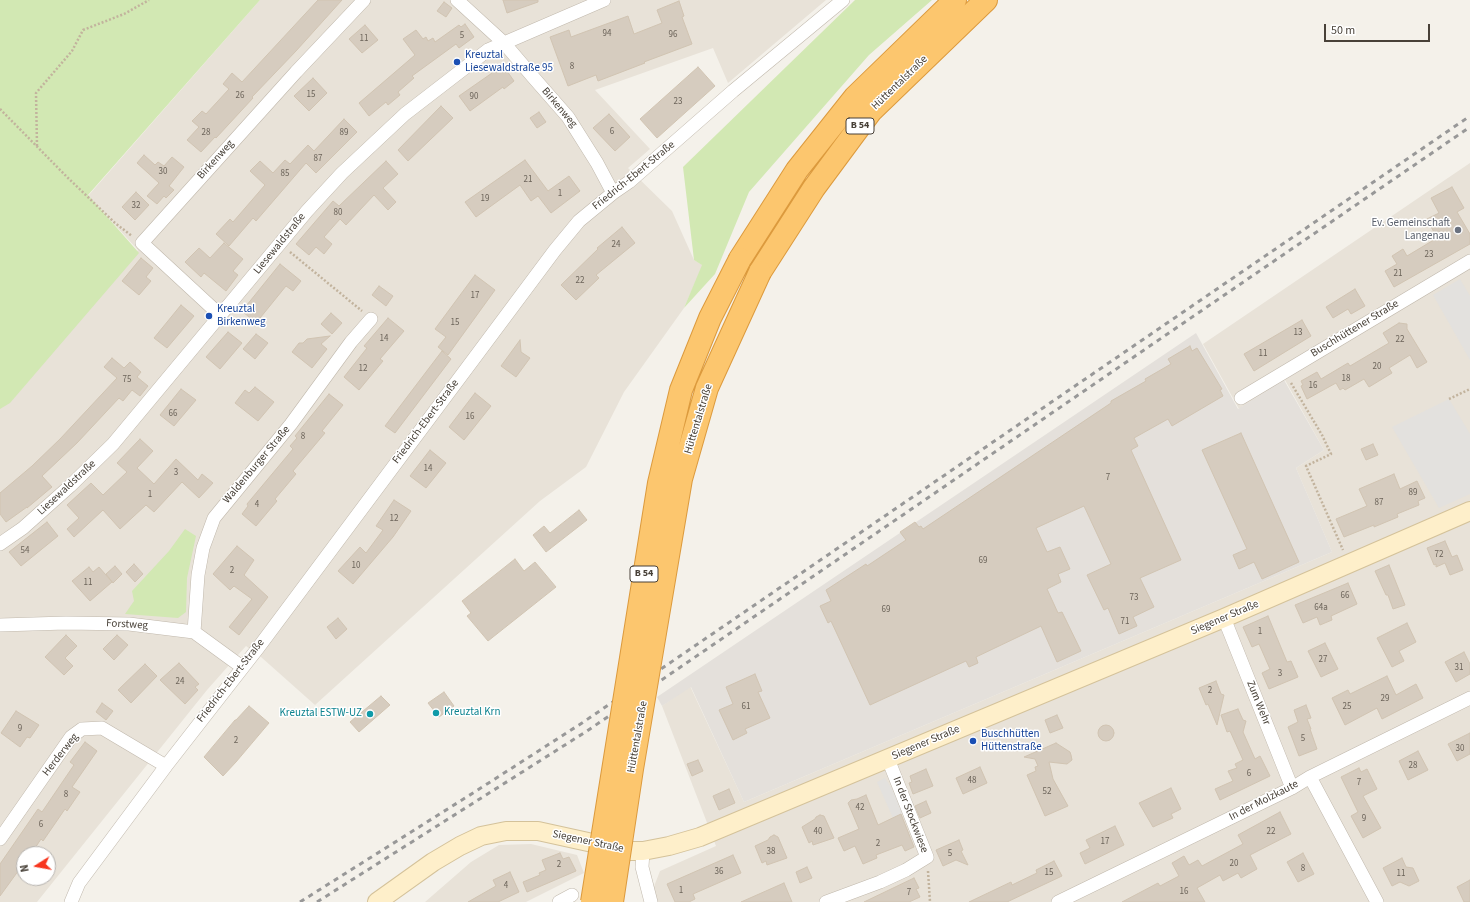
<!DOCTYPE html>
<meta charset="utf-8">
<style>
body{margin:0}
#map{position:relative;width:1470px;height:902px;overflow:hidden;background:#f4f1ea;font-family:"Source Sans 3",sans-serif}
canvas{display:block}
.north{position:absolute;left:16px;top:846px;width:40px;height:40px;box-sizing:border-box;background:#fff;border:1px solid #b6b3af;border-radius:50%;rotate:259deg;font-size:11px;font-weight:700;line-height:16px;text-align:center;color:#484138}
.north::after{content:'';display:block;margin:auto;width:14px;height:18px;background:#f7361e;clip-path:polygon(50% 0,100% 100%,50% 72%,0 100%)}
.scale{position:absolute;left:1324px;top:24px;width:106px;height:18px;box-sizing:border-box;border:2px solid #484138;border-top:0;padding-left:5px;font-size:12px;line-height:14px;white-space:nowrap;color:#484138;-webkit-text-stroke:3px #fff;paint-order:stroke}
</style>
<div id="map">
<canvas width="1470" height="902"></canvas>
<div class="north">N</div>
<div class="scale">50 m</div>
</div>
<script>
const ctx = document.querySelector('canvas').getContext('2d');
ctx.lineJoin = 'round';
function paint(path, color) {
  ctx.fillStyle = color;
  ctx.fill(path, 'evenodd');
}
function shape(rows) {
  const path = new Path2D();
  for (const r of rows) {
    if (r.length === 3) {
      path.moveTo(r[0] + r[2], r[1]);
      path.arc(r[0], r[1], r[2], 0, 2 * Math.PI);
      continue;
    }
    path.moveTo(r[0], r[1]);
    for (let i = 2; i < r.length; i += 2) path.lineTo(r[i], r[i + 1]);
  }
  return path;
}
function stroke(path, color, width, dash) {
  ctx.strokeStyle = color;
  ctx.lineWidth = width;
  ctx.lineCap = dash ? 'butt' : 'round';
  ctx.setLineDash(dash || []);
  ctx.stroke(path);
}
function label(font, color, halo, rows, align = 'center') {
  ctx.font = font + ' "Source Sans 3",sans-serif';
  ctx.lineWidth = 3;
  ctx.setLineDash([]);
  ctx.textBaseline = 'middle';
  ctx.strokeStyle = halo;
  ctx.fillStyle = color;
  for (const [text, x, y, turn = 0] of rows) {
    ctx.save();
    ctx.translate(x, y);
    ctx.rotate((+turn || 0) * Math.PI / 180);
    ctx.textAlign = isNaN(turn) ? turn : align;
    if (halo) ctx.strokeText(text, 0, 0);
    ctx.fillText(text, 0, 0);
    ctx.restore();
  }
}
paint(shape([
 [260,0,826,0,728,83,713,48,595,90,650,149,628,168,672,211,694,260,703,265,684,308,624,392,586,467,540,501,315,705,261,657,246,646,207,690,37,902,0,902,0,408,10,402,138,250,88,196],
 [24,854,48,854,48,878,24,878],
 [1470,163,1470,902,648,902,660,871,716,846,662,706,690,686,744,802,1332,552,1296,468,1324,450,1285,380,1239,409,1203,344],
 [531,844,577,855,584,873,526,902,425,902,471,862,499,845]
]), '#e8e2d8');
paint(shape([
 [1196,333,1238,409,1284,380,1324,450,1296,468,1332,552,744,802,691,687,662,706,657,697]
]), '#e4e0db');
paint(shape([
 [0,0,260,0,88,195,139,253,10,403,0,409],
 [855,0,932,0,869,55,749,192,715,274,684,308,702,265,694,260,683,167],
 [185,529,196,536,187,578,186,612,178,618,125,614,134,601,132,591,169,551]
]), '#d2e8b3');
paint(shape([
 [1460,279,1470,296,1470,360,1433,295],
 [1449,399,1470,434,1470,494,1439,508,1392,427],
 [885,778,892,789,903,813,893,818,877,782]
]), '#e3e1de');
const building = shape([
 [318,0,342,0,296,51,252,97,253,98,216,138,215,137,201,152,187,140,199,127,192,121,202,111,206,114,229,89,223,84,232,73,242,82,318,0],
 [503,0,538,0,538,2,507,13,503,0],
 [679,1,684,16,682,17,692,44,644,62,645,63,598,81,596,75,568,86,550,37,569,30,571,37,628,16,634,34,662,23,657,10,679,1],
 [444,2,452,8,446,17,437,11,444,2],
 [465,24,474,37,459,48,456,44,412,76,414,78,398,92,400,95,388,105,386,102,369,116,359,103,415,55,403,39,416,30,423,39,426,37,428,41,433,38,435,42,459,25,461,27,465,24],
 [365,25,378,40,362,53,349,39,365,25],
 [502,64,514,81,504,89,503,87,470,111,459,96,492,73,491,72,502,64],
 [698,67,715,86,657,138,640,119,698,67],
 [313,78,327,93,309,111,294,96,313,78],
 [441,106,453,118,408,161,398,150,441,106],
 [539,112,546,122,537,128,530,118,539,112],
 [609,114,630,137,615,151,593,128,609,114],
 [344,119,357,132,316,173,306,163,256,221,253,218,229,246,216,234,230,219,233,222,265,185,250,171,260,161,273,173,285,160,290,164,308,145,314,151,344,119],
 [144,155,155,165,158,162,164,166,172,157,184,167,169,186,174,190,166,198,164,196,157,204,147,196,159,183,137,163,144,155],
 [525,160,548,191,569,176,580,191,551,213,538,196,531,201,520,185,476,217,465,202,525,160],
 [386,161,398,174,383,188,396,202,388,210,374,195,346,225,340,219,324,237,332,244,324,254,316,247,309,255,296,244,333,201,339,206,386,161],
 [1452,187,1464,208,1457,212,1470,234,1470,244,1394,287,1385,271,1397,264,1392,256,1403,249,1407,256,1437,238,1427,219,1439,213,1431,198,1452,187],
 [136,192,149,205,135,220,122,207,136,192],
 [622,227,635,243,596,275,599,278,576,300,561,285,598,249,597,248,622,227],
 [224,243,243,259,233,271,238,275,226,291,204,273,201,277,185,262,199,248,210,258,224,243],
 [141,258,153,268,146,277,151,281,139,295,122,281,141,258],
 [280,264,301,281,293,291,286,286,256,323,242,311,280,264],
 [475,275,495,290,448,355,438,347,446,337,435,329,475,275],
 [379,286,393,296,386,306,372,295,379,286],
 [1355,289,1365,306,1351,314,1348,309,1333,318,1326,307,1355,289],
 [181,305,194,316,167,348,154,338,181,305],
 [331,313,342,323,332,334,321,324,331,313],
 [388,318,404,331,380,359,383,361,359,390,344,377,367,348,364,346,388,318],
 [1302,320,1311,336,1254,371,1244,354,1302,320],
 [1399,323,1407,324,1407,329,1427,362,1417,368,1410,355,1389,368,1392,373,1369,387,1364,379,1345,390,1343,388,1340,390,1336,383,1307,399,1301,386,1303,385,1301,381,1317,372,1321,379,1348,363,1350,366,1389,343,1383,333,1399,323],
 [228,332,242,343,220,369,206,357,228,332],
 [256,334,268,343,255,359,243,349,256,334],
 [330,336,321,344,327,349,312,368,292,352,299,343,303,343,307,339,330,336],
 [520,340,521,352,530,358,516,377,501,366,520,340],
 [1190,346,1192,351,1197,348,1222,389,1220,390,1223,396,1172,426,1168,419,1134,438,1138,446,1131,450,1181,560,1140,578,1154,607,1133,617,1137,626,1119,634,1108,608,1104,610,1087,575,1111,564,1084,506,1036,528,1047,552,1060,547,1070,569,1058,574,1061,582,1047,589,1058,613,1062,612,1081,651,1057,662,1041,626,976,657,978,663,969,667,966,661,870,705,831,621,828,623,820,606,831,601,826,590,866,564,867,566,906,540,900,532,915,522,919,527,921,526,923,529,1111,403,1111,401,1146,381,1145,379,1171,364,1168,359,1190,346],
 [442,351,451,359,395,433,385,426,442,351],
 [112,358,124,368,130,362,141,372,137,377,148,386,140,396,132,390,123,401,119,398,77,443,42,476,52,487,27,508,27,507,6,522,0,514,0,493,32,466,60,439,117,378,104,367,112,358],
 [255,387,274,402,258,421,235,403,245,390,249,393,255,387],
 [181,389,196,400,174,426,160,415,181,389],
 [475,393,491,406,464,440,449,427,475,393],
 [329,394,343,405,322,431,325,433,293,471,296,474,275,499,277,501,256,526,242,514,248,506,247,504,293,449,290,446,297,438,295,436,329,394],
 [1241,433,1299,562,1262,579,1254,562,1239,569,1233,555,1247,549,1202,450,1241,433],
 [140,439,153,451,137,468,154,484,176,459,198,480,202,474,213,483,199,498,182,482,154,512,146,505,120,529,103,510,74,537,67,529,79,518,67,505,91,483,103,495,127,472,117,463,140,439],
 [1373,444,1378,455,1366,460,1361,449,1373,444],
 [430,450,446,463,426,488,410,476,430,450],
 [1394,474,1400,489,1417,481,1425,498,1418,501,1419,505,1397,514,1398,517,1374,527,1374,525,1344,537,1336,519,1367,506,1359,489,1394,474],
 [394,500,411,511,393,537,353,584,338,571,360,547,366,553,383,530,376,526,394,500],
 [579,510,587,520,546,552,533,535,544,526,550,533,579,510],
 [47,522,58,536,21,566,9,552,47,522],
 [1445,541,1452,557,1457,555,1463,570,1450,575,1445,563,1436,567,1436,564,1434,565,1427,548,1445,541],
 [237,546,254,560,244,575,268,597,239,635,229,627,252,599,234,586,230,590,213,574,237,546],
 [515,559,524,571,535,562,556,587,488,641,467,616,471,613,462,601,515,559],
 [134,564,143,574,135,582,126,572,134,564],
 [1389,565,1405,605,1393,609,1388,595,1386,595,1375,571,1389,565],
 [115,566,122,574,113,583,106,574,115,566],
 [89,567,93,572,99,567,112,582,90,601,72,581,89,567],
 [1348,583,1357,604,1331,616,1332,620,1320,625,1317,617,1303,623,1295,605,1348,583],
 [1268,616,1287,662,1291,661,1298,677,1269,689,1262,673,1270,669,1259,644,1252,647,1243,627,1268,616],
 [338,618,347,629,336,639,327,627,338,618],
 [1407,623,1416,642,1399,651,1404,661,1392,667,1377,638,1407,623],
 [66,635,77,646,65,658,73,666,64,675,45,657,66,635],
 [117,635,128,645,114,660,103,649,117,635],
 [1325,643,1338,669,1321,677,1308,651,1325,643],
 [1464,652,1470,664,1470,674,1456,682,1445,662,1464,652],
 [179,663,199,684,195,687,198,690,185,704,160,680,179,663],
 [145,664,157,676,131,703,118,690,145,664],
 [755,674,762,691,758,692,770,718,745,729,747,733,733,740,719,710,733,704,726,687,755,674],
 [1387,676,1396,695,1416,684,1423,698,1382,719,1377,708,1345,725,1332,698,1348,690,1350,694,1387,676],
 [1216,681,1221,694,1224,695,1217,725,1208,704,1206,705,1199,688,1216,681],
 [444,692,454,706,439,717,428,703,444,692],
 [381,696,390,705,359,732,350,722,381,696],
 [102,703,113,711,106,720,96,712,102,703],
 [1306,705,1311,718,1307,719,1311,729,1310,729,1317,749,1299,756,1288,727,1298,722,1294,710,1306,705],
 [249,706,269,723,236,762,223,776,204,757,235,720,236,720,249,706],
 [1238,709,1243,720,1246,721,1243,732,1255,759,1260,756,1270,776,1220,800,1215,789,1233,781,1228,771,1237,768,1235,764,1243,760,1230,731,1227,732,1221,715,1238,709],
 [16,711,39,725,30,738,27,737,20,747,1,733,16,711],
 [1057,715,1063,728,1050,733,1045,720,1057,715],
 [1106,733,8],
 [1470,733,1470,754,1457,761,1448,744,1470,733],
 [85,742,97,751,72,787,80,792,67,811,65,809,43,841,41,839,31,854,24,854,24,863,0,896,0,864,38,809,42,812,74,765,70,762,85,742],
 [1056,743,1070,752,1071,755,1072,760,1067,764,1049,762,1053,779,1068,806,1045,816,1027,775,1036,771,1035,767,1038,766,1035,759,1024,757,1056,743],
 [1418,751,1428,770,1408,780,1399,761,1418,751],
 [698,760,703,771,692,776,687,764,698,760],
 [980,767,987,783,963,794,956,778,980,767],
 [1359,768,1361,772,1367,769,1377,789,1363,796,1381,828,1363,838,1351,816,1358,812,1341,777,1359,768],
 [926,769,933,786,913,794,909,783,912,782,910,776,926,769],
 [1171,788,1181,809,1171,814,1173,818,1153,827,1139,803,1171,788],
 [729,789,735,803,719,810,713,796,729,789],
 [866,795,878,825,901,814,914,847,905,851,902,845,876,855,877,858,863,864,855,846,844,851,838,838,859,829,848,803,851,800,857,799,866,795],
 [926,801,931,813,920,818,915,806,926,801],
 [1280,812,1291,834,1250,855,1257,869,1241,878,1238,873,1223,881,1220,875,1197,888,1205,902,1122,902,1158,883,1160,886,1179,876,1172,863,1184,856,1189,865,1198,860,1202,866,1243,844,1238,835,1280,812],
 [820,815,824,816,834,838,813,845,812,841,809,843,802,827,815,819,816,817,820,815],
 [1115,826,1124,845,1085,864,1080,853,1090,848,1086,840,1115,826],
 [774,835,778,837,787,858,767,865,766,861,762,863,755,846,768,840,770,837,774,835],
 [959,840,963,850,961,851,968,865,956,860,943,866,936,850,959,840],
 [560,853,563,859,569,857,576,871,527,892,523,882,540,875,539,873,546,870,542,860,560,853],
 [1303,853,1314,874,1298,882,1287,862,1303,853],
 [733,855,741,873,693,894,695,899,689,902,675,902,667,884,733,855],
 [1402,858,1406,867,1413,868,1419,881,1409,886,1400,882,1392,886,1383,868,1402,858],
 [1054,861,1062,876,1028,892,1007,902,969,902,1011,882,1012,885,1037,873,1036,870,1054,861],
 [807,867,812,878,800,883,796,872,807,867],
 [510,872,519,892,498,902,468,902,496,886,493,880,510,872],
 [914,878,919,888,916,889,920,897,909,902,864,902,914,878],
 [1470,880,1470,902,1464,902,1457,887,1470,880],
 [784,883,792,902,741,902,784,883]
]);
paint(building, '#d6ccbf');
stroke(building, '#d1c4b2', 1);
const street = shape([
 [457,0,504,43,533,77,568,117,597,163,613,193],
 [221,316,142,243,296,72,364,0],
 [1241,398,1470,261],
 [0,544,23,528,70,486,113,444,307,211,342,173,405,114,488,50,604,0],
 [1224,618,1292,788],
 [0,625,66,623,129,624,194,632,242,667],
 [194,632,198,575,203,548,214,518,291,424,351,342,371,319],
 [1310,777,1377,902],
 [0,839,71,737,82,729,102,728,166,766],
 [643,851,642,867,651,902],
 [71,902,79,883,166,766,258,648,555,250,579,221,613,193,629,182,733,91,843,0],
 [559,902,572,895],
 [826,902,880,882,906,870,927,857,888,759],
 [1058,902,1292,788,1310,777,1470,698]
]);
const secondary = shape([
 [377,902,433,862,460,846,481,836,506,831,538,831,629,851,643,851,669,846,700,837,1224,618,1470,511]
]);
const highway = shape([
 [740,259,797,170,855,97,955,0],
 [760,272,814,188,871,111,986,0]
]);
stroke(street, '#c0b8ac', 14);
stroke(secondary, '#d4c29a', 20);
stroke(highway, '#dc9a3d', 24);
stroke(shape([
 [0,109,67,177,115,223,132,236],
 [37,146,36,93,72,51,83,30,124,14,149,0],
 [290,252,362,311],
 [1291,383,1322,435,1331,454,1306,466,1343,550],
 [1449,399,1470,389],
 [928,871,930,902]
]), '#c2b39d', 2.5, [2, 2]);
stroke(street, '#fff', 13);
stroke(secondary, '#feefca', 18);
stroke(highway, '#fcc66e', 22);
stroke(shape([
 [300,902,473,793,582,723,1470,116],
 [317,902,587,731,1470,127]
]), '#989898', 3, [5, 5]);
const highwayBridge = shape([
 [592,902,659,483,681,390,710,318,740,259],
 [612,902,632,769,681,479,707,388,760,272]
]);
stroke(highwayBridge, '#dc9a3d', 24, []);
stroke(highwayBridge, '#fcc66e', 22);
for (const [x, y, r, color] of [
 [457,62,4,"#1a4fb4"],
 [1458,230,4,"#6b7280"],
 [209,316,4,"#1a4fb4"],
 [436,713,4,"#0f9aa8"],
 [370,714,4,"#0f9aa8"],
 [973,741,4,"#1a4fb4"]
]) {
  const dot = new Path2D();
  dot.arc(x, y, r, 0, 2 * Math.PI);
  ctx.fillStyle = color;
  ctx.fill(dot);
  stroke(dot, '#fff', 1.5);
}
label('9px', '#6c645a', null, [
 ["94",607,34],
 ["96",673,35],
 ["5",462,36],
 ["11",364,39],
 ["8",572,67],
 ["15",311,95],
 ["26",240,96],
 ["90",474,97],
 ["23",678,102],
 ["6",612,132],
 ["28",206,133],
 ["89",344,133],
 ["87",318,159],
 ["30",163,172],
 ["85",285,174],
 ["21",528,180],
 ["1",560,194],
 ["19",485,199],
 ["32",136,206],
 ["80",338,213],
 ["24",616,245],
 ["23",1429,255],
 ["21",1398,274],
 ["22",580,281],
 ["17",475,296],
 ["15",455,323],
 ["13",1298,333],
 ["14",384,339],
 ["22",1400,340],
 ["11",1263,354],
 ["20",1377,367],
 ["12",363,369],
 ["18",1346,379],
 ["75",127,380],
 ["16",1313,386],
 ["66",173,414],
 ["16",470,417],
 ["8",303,437],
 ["14",428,469],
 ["3",176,473],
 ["7",1108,478],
 ["89",1413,493],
 ["1",150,495],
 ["87",1379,503],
 ["4",257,505],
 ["12",394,519],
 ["54",25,551],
 ["72",1439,555],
 ["69",983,561],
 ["10",356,566],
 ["2",232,571],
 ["11",88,583],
 ["66",1345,596],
 ["73",1134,598],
 ["64a",1321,608],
 ["69",886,610],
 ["71",1125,622],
 ["1",1260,632],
 ["27",1323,660],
 ["31",1459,668],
 ["3",1280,674],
 ["24",180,682],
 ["2",1210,691],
 ["29",1385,699],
 ["61",746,707],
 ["25",1347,707],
 ["9",20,729],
 ["5",1303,739],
 ["2",236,741],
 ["30",1460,749],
 ["28",1413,766],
 ["6",1249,774],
 ["48",972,781],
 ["7",1359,783],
 ["52",1047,792],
 ["8",66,795],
 ["42",860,808],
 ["9",1364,819],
 ["6",41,825],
 ["40",818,832],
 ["22",1271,832],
 ["17",1105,842],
 ["2",878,844],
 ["38",771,852],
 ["5",950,854],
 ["20",1234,864],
 ["2",559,865],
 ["8",1303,869],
 ["36",719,872],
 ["15",1049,873],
 ["11",1401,874],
 ["4",506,886],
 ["1",681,891],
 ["16",1184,892],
 ["7",909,893]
]);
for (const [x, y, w] of [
 [860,126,28],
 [644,574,28]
]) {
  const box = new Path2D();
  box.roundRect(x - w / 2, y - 8, w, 16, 3);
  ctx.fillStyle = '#fff';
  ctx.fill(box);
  stroke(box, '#484138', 1);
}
label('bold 10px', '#484138', null, [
 ["B 54",860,126],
 ["B 54",644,574]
]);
label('11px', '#164399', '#fff', [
 ["Kreuztal",465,56],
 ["Liesewaldstraße 95",465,69],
 ["Kreuztal",217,310],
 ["Birkenweg",217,323],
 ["Buschhütten",981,735],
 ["Hüttenstraße",981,748]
], 'left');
label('11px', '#484138', '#fff', [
 ["Hüttentalstraße",900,83,-44],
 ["Birkenweg",559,108,50],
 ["Birkenweg",216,160,-48],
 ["Friedrich-Ebert-Straße",634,176,-39],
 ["Liesewaldstraße",280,244,-51],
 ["Buschhüttener Straße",1355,329,-31],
 ["Hüttentalstraße",699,419,-73],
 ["Friedrich-Ebert-Straße",426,422,-53],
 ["Waldenburger Straße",257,465,-50],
 ["Liesewaldstraße",67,488,-43],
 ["Siegener Straße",1225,618,-23],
 ["Forstweg",127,625,3],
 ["Friedrich-Ebert-Straße",231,681,-52],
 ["Zum Wehr",1258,703,68],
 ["Hüttentalstraße",638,737,-80],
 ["Siegener Straße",926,743,-23],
 ["Herderweg",61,755,-52],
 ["In der Molzkaute",1264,801,-27],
 ["In der Stockwiese",910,815,69],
 ["Siegener Straße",588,842,12]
]);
label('11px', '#5b616d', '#fff', [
 ["Ev. Gemeinschaft",1450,224],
 ["Langenau",1450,237]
], 'right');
label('11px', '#0d838f', '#fff', [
 ["Kreuztal Krn",444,713],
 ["Kreuztal ESTW-UZ",362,714,"right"]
], 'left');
</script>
